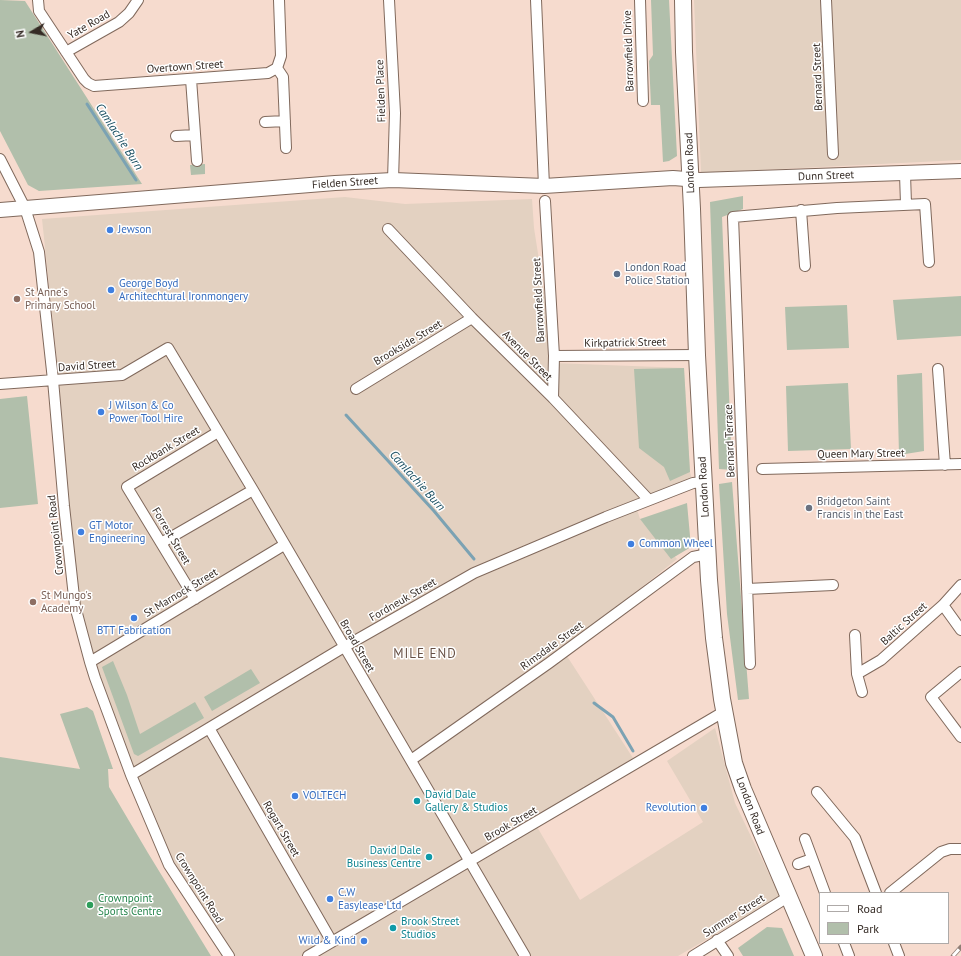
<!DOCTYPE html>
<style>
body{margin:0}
#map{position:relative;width:961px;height:956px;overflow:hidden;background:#f6dbce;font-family:"PT Sans",sans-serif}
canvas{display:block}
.legend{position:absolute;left:819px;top:892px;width:130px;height:52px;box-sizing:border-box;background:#fff;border:1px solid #aeaaa8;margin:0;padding:5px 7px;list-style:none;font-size:12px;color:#352b25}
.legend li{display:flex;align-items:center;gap:8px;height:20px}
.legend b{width:20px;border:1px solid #aeaaa8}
.north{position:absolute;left:12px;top:12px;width:40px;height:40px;-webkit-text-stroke:3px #fff;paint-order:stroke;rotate:260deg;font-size:11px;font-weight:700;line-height:16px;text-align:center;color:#352b25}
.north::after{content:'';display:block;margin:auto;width:14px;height:18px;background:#352b25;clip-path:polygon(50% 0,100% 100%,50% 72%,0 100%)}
</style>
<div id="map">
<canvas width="961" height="956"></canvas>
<ul class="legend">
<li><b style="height:5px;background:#fff"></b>Road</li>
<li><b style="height:11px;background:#b1bfab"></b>Park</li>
</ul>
<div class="north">N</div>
</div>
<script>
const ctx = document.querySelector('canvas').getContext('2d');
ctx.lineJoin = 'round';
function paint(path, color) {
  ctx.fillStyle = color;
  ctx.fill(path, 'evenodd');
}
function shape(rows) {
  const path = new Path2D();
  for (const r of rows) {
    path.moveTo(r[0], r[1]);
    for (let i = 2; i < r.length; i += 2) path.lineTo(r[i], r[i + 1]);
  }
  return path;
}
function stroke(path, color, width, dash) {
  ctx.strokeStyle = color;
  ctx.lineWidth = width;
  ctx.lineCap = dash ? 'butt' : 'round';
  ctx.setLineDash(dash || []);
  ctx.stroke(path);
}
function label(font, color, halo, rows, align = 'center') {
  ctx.font = font + ' "PT Sans",sans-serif';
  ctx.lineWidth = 3;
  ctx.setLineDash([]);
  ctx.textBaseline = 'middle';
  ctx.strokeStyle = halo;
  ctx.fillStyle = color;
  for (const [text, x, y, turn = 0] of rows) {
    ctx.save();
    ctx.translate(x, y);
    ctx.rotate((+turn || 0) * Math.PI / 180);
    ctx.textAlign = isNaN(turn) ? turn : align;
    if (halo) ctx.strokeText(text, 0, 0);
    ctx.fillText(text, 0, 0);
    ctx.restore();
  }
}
paint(shape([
 [694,0,961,0,961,160,701,173],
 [345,197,405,204,532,199,534,228,554,356,554,363,684,368,690,472,693,483,636,506,640,519,677,559,563,650,633,758,533,820,580,900,703,822,667,761,715,728,735,803,780,897,678,956,223,956,157,848,127,778,92,679,64,509,60,389,42,219]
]), '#e3d1c1');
paint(shape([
 [0,0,25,1,142,184,39,191,28,185,0,131],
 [651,0,669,0,677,156,669,161,663,162,660,105,651,105,649,61,653,55],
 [205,164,205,174,191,175,190,165],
 [743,196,743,209,722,217,732,470,719,469,710,202],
 [961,296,961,336,897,340,893,300],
 [847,305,849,348,787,350,785,307],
 [684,368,690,472,670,481,664,467,639,448,634,369],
 [922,373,924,451,899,455,897,375],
 [848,383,851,449,788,451,786,386],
 [27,396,38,504,0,508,0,399],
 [732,482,749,699,738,700,727,614,719,484],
 [687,503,691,547,671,559,640,519],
 [113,661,127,695,140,734,195,702,204,718,138,756,134,754,102,667],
 [251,669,260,683,212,711,204,697],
 [87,707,93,711,113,769,108,769,109,787,148,853,211,956,0,956,0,757,80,769,60,714],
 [767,927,782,928,794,956,743,956,738,948]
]), '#b1bfab');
stroke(shape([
 [87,104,136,180],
 [346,415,434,511,474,559],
 [594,703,613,717,633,751]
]), '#7ba2b3', 3);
const street = shape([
 [38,0,39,11,84,79,88,83,94,86,268,73,277,68],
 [279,0,281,56,277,68,283,77,286,148],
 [389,0,395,113,393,180],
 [536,0,544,186],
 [640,0,643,101],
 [826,0,833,154],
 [66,52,119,22,129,13,138,0],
 [191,79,197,161],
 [265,122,285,121],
 [176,136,195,135],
 [0,159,25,208,39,252,53,380,64,506,75,606,90,662,95,678,131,775,169,865,229,956],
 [905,174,906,204],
 [545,201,554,356,553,398],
 [801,210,805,266],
 [388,229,472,318,553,398,649,500],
 [554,356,697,355],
 [938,369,945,465],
 [0,384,122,375,168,348,253,490,525,956],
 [356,389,472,318],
 [762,469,961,464],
 [161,543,253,490],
 [747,589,833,585],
 [195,599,127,487,218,432],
 [943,605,961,630],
 [855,635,857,674,862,692],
 [90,662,284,545],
 [750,664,733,217,837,208,925,204,929,262],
 [961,672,931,697,961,737],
 [857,674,881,660,943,605,961,585],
 [209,728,332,942],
 [411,760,549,663,693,557,708,554],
 [131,775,344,647,474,573,606,517,693,483,704,482],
 [817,792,855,838,876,893],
 [805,839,825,893],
 [798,864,812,859],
 [890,893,941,852,950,849,961,849],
 [717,940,728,956],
 [844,943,849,956],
 [894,943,899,956],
 [308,956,725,711],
 [693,956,788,897]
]);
const secondary = shape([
 [0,210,335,183,393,180,544,186,673,178,699,180,961,171]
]);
const primary = shape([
 [683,0,684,52,692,209,697,355,709,580,714,638,722,699,734,763,743,789,814,956]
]);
stroke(street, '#80695c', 12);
stroke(secondary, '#80695c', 16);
stroke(primary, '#80695c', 18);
stroke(street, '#fff', 10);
stroke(secondary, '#fff', 14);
stroke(primary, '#fff', 16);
const rail = shape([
 [953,956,961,947]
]);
stroke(rail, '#907e75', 4.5);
stroke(rail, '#fff', 3, [9]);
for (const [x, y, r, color] of [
 [110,230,4,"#3f7fe0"],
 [617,274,4,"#5c6f8a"],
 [111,290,4,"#3f7fe0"],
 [17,299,4,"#8d6e63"],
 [101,412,4,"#3f7fe0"],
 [809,508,4,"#6b7280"],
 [81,532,4,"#3f7fe0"],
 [631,544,4,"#3f7fe0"],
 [33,602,4,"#8d6e63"],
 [134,618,4,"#3f7fe0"],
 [295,796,4,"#3f7fe0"],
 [417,801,4,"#0f9aa8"],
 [704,808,4,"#3f7fe0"],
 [429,857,4,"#0f9aa8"],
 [330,899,4,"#3f7fe0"],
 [90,905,4,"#2e9e5b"],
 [393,928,4,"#0f9aa8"],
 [364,941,4,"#3f7fe0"]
]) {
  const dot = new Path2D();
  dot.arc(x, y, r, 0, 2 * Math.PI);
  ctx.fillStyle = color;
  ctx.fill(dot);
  stroke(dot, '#fff', 1.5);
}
label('11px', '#352b25', '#fff', [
 ["Yate Road",89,25,-30],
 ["Barrowfield Drive",629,51,-92],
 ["Overtown Street",185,67,-4],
 ["Bernard Street",818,77,-92],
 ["Fielden Place",381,91,-92],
 ["London Road",690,163,-92],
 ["Dunn Street",826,176,-2],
 ["Fielden Street",345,183,-4],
 ["Barrowfield Street",539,300,-93],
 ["Brookside Street",408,343,-31],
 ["Kirkpatrick Street",625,343,-1],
 ["Avenue Street",527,356,45],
 ["David Street",87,366,-4],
 ["Bernard Terrace",730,441,-92],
 ["Rockbank Street",166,449,-31],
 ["Queen Mary Street",861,454,-1],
 ["London Road",704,487,-93],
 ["Crownpoint Road",56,535,-96],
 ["Forrest Street",171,536,59],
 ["St Marnock Street",181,593,-31],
 ["Fordneuk Street",403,600,-30],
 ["Baltic Street",904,624,-42],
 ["Broad Street",357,646,60],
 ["Rimsdale Street",552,646,-36],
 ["London Road",750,806,69],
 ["Brook Street",511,824,-30],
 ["Rogart Street",281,829,60],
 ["Crownpoint Road",199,888,58],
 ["Summer Street",734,916,-32]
]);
label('11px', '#366cbe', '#fff', [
 ["Jewson",118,230],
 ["George Boyd",119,284],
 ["Architechtural Ironmongery",119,297],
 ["J Wilson & Co",109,406],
 ["Power Tool Hire",109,419],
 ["GT Motor",89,526],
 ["Engineering",89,539],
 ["Common Wheel",639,544],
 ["BTT Fabrication",134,631,"center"],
 ["VOLTECH",303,796],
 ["Revolution",696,808,"right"],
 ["C.W",338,893],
 ["Easylease Ltd",338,906],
 ["Wild & Kind",356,941,"right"]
], 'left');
label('11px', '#4e5e75', '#fff', [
 ["London Road",625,268],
 ["Police Station",625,281]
], 'left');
label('11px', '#785e54', '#fff', [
 ["St Anne's",25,293],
 ["Primary School",25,306],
 ["St Mungo's",41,596],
 ["Academy",41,609]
], 'left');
label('11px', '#5b616d', '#fff', [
 ["Bridgeton Saint",817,502],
 ["Francis in the East",817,515]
], 'left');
label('11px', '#0d838f', '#fff', [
 ["David Dale",425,795],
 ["Gallery & Studios",425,808],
 ["David Dale",421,851,"right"],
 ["Business Centre",421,864,"right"],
 ["Brook Street",401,922],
 ["Studios",401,935]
], 'left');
label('11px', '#27864d', '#fff', [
 ["Crownpoint",98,899],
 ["Sports Centre",98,912]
], 'left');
label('italic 12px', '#1a4f62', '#fff', [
 ["Camlachie Burn",119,137,57],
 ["Camlachie Burn",417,481,48]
]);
ctx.letterSpacing = '1px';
label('13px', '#675045', '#fff', [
 ["MILE END",425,654]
]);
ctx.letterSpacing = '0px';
</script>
